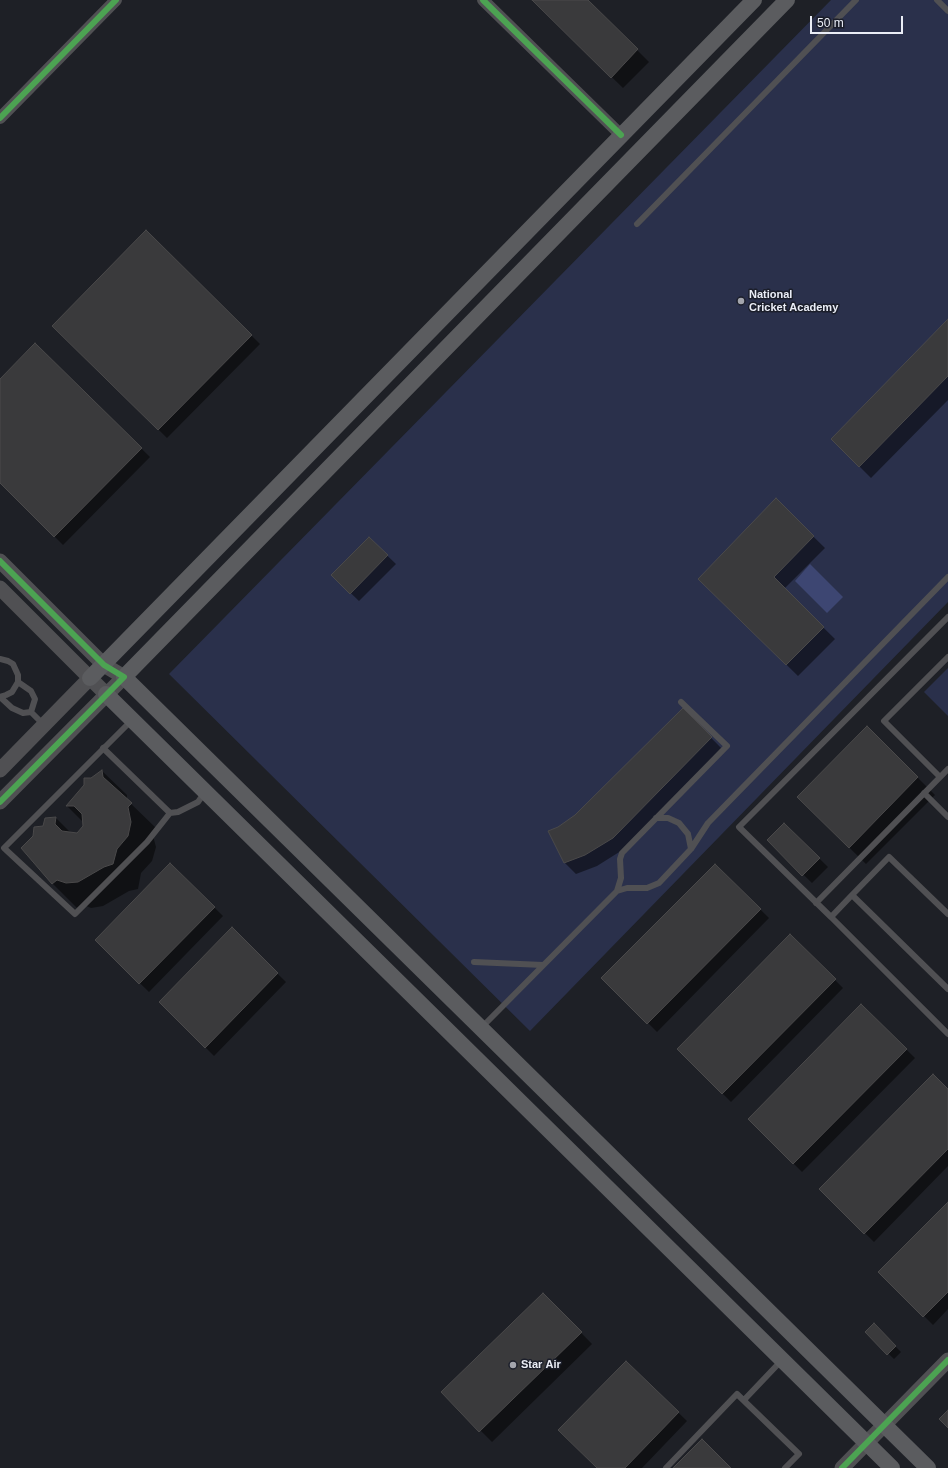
<!DOCTYPE html>
<style>
body{margin:0}
#map{position:relative;width:948px;height:1468px;overflow:hidden;background:#1e2026;font-family:Helvetica,sans-serif}
canvas{display:block}
.scale{position:absolute;left:810px;top:16px;width:93px;height:18px;box-sizing:border-box;border:2px solid #eaedf6;border-top:0;padding-left:5px;font-size:12px;line-height:14px;white-space:nowrap;color:#eaedf6;-webkit-text-stroke:3px #1b1e2a;paint-order:stroke}
</style>
<div id="map">
<canvas width="948" height="1468"></canvas>
<div class="scale">50 m</div>
</div>
<script>
const ctx = document.querySelector('canvas').getContext('2d');
ctx.lineJoin = 'round';
function paint(path, color) {
  ctx.fillStyle = color;
  ctx.fill(path, 'evenodd');
}
function shape(rows) {
  const path = new Path2D();
  for (const r of rows) {
    path.moveTo(r[0], r[1]);
    for (let i = 2; i < r.length; i += 2) path.lineTo(r[i], r[i + 1]);
  }
  return path;
}
function stroke(path, color, width, dash) {
  ctx.strokeStyle = color;
  ctx.lineWidth = width;
  ctx.lineCap = dash ? 'butt' : 'round';
  ctx.setLineDash(dash || []);
  ctx.stroke(path);
}
function label(font, color, halo, rows, align = 'center') {
  ctx.font = font + ' Helvetica,sans-serif';
  ctx.lineWidth = 3;
  ctx.setLineDash([]);
  ctx.textBaseline = 'middle';
  ctx.strokeStyle = halo;
  ctx.fillStyle = color;
  for (const [text, x, y, turn = 0] of rows) {
    ctx.save();
    ctx.translate(x, y);
    ctx.rotate((+turn || 0) * Math.PI / 180);
    ctx.textAlign = isNaN(turn) ? turn : align;
    if (halo) ctx.strokeText(text, 0, 0);
    ctx.fillText(text, 0, 0);
    ctx.restore();
  }
}
paint(shape([
 [831,0,948,0,948,602,530,1031,169,674],
 [948,668,948,716,924,692]
]), '#2a304b');
paint(shape([
 [810,564,843,597,827,613,795,581]
]), '#3d4672');
paint(shape([
 [533,0,587,0,649,62,623,88],
 [146,231,260,344,167,438,54,326],
 [948,321,948,400,871,478,832,439],
 [35,344,150,457,63,545,0,482,0,380],
 [776,500,825,548,784,589,835,639,798,676,699,579],
 [369,538,396,564,359,601,332,575],
 [683,709,723,750,624,849,597,866,576,874,564,862,558,828,576,816],
 [867,727,935,795,866,864,798,797],
 [102,771,127,795,127,800,156,828,152,832,156,847,152,861,141,873,138,889,129,891,103,906,91,908,82,904,77,908,53,884,22,848,56,818,71,833,77,834,84,826,84,823,67,806,91,779],
 [784,824,828,867,812,883,768,840],
 [170,864,223,916,149,992,96,940],
 [715,865,769,918,657,1032,603,978],
 [232,929,286,982,214,1056,160,1002],
 [790,935,843,988,731,1102,678,1049],
 [861,1005,915,1058,802,1172,749,1119],
 [948,1091,948,1166,874,1242,820,1189],
 [948,1203,948,1309,933,1325,880,1272],
 [543,1294,592,1344,492,1442,442,1392],
 [874,1325,901,1352,894,1359,866,1332],
 [626,1362,687,1421,642,1468,598,1468]
]), '#0007');
const building = shape([
 [532,0,588,0,638,49,611,78,532,0],
 [146,230,252,335,158,430,52,326,146,230],
 [948,319,948,376,859,467,831,439,948,319],
 [35,343,142,448,54,537,0,483,0,379,35,343],
 [776,498,814,536,774,577,824,627,786,665,698,579,776,498],
 [369,537,388,555,350,594,331,575,369,537],
 [683,708,712,737,613,838,585,855,564,863,548,831,558,827,575,815,683,708],
 [867,726,918,777,849,848,797,797,867,726],
 [102,770,103,777,132,803,128,807,131,822,128,836,117,849,113,864,104,867,78,882,66,883,57,880,52,884,21,848,33,836,34,827,43,826,45,818,56,817,55,824,62,831,77,833,83,826,82,814,74,806,66,806,84,785,84,778,91,778,102,770],
 [784,823,820,858,802,876,767,840,784,823],
 [170,863,215,907,139,984,95,940,170,863],
 [715,864,761,909,647,1024,601,978,715,864],
 [232,927,278,973,205,1048,159,1002,232,927],
 [790,934,836,979,722,1094,677,1049,790,934],
 [861,1004,907,1049,793,1164,748,1119,861,1004],
 [933,1074,948,1089,948,1149,864,1234,819,1189,933,1074],
 [948,1202,948,1292,923,1317,878,1272,948,1202],
 [543,1293,582,1332,479,1432,441,1392,543,1293],
 [874,1323,896,1346,887,1355,865,1332,874,1323],
 [626,1361,679,1412,625,1468,597,1468,558,1430,626,1361],
 [948,1410,948,1428,939,1419,948,1410],
 [702,1439,731,1468,673,1468,702,1439]
]);
paint(building, '#3a3a3c');
stroke(building, '#4a494a', 1);
stroke(shape([
 [937,0,948,11],
 [637,224,856,0],
 [0,659,8,661,13,664,18,675,18,682,12,692,6,695,0,697],
 [18,682,31,691,35,699,31,712],
 [0,697,12,708,23,713,31,712],
 [31,712,44,725],
 [132,720,4,848,75,914,147,842,170,813,178,812,198,802,205,792],
 [103,748,170,813],
 [940,777,884,721,948,657],
 [924,793,948,817],
 [656,818,668,818,679,823,688,834,691,849],
 [617,891,627,888,647,888,659,883,691,849,708,823,948,577],
 [852,895,889,857,948,914],
 [816,903,948,769],
 [831,917,739,827,948,617],
 [474,962,543,965],
 [948,989,852,895,831,917,948,1034],
 [482,1027,617,891,621,878,620,859,622,853,727,746,681,702],
 [744,1400,782,1360],
 [666,1468,737,1394,799,1454,785,1468]
]), '#505053', 6);
stroke(shape([
 [483,0,621,135],
 [0,118,116,0]
]), '#505053', 12);
stroke(shape([
 [0,561,104,665,124,677,0,802],
 [0,588,106,694],
 [0,770,90,678],
 [842,1468,948,1360]
]), '#505053', 15);
stroke(shape([
 [787,0,124,677,928,1468],
 [90,678,754,0],
 [106,694,892,1468]
]), '#5b5c5f', 16);
stroke(shape([
 [483,0,621,135],
 [0,118,116,0],
 [0,561,104,665,124,677,0,802],
 [842,1468,948,1360]
]), '#4ca352', 6);
for (const [x, y, r, color] of [
 [741,301,4,"#a3a5ad"],
 [513,1365,4,"#a3a5ad"]
]) {
  const dot = new Path2D();
  dot.arc(x, y, r, 0, 2 * Math.PI);
  ctx.fillStyle = color;
  ctx.fill(dot);
  stroke(dot, '#1b1e2a', 1.5);
}
label('bold 11px', '#eaedf6', '#1b1e2a', [
 ["National",749,295],
 ["Cricket Academy",749,308],
 ["Star Air",521,1365]
], 'left');
</script>
